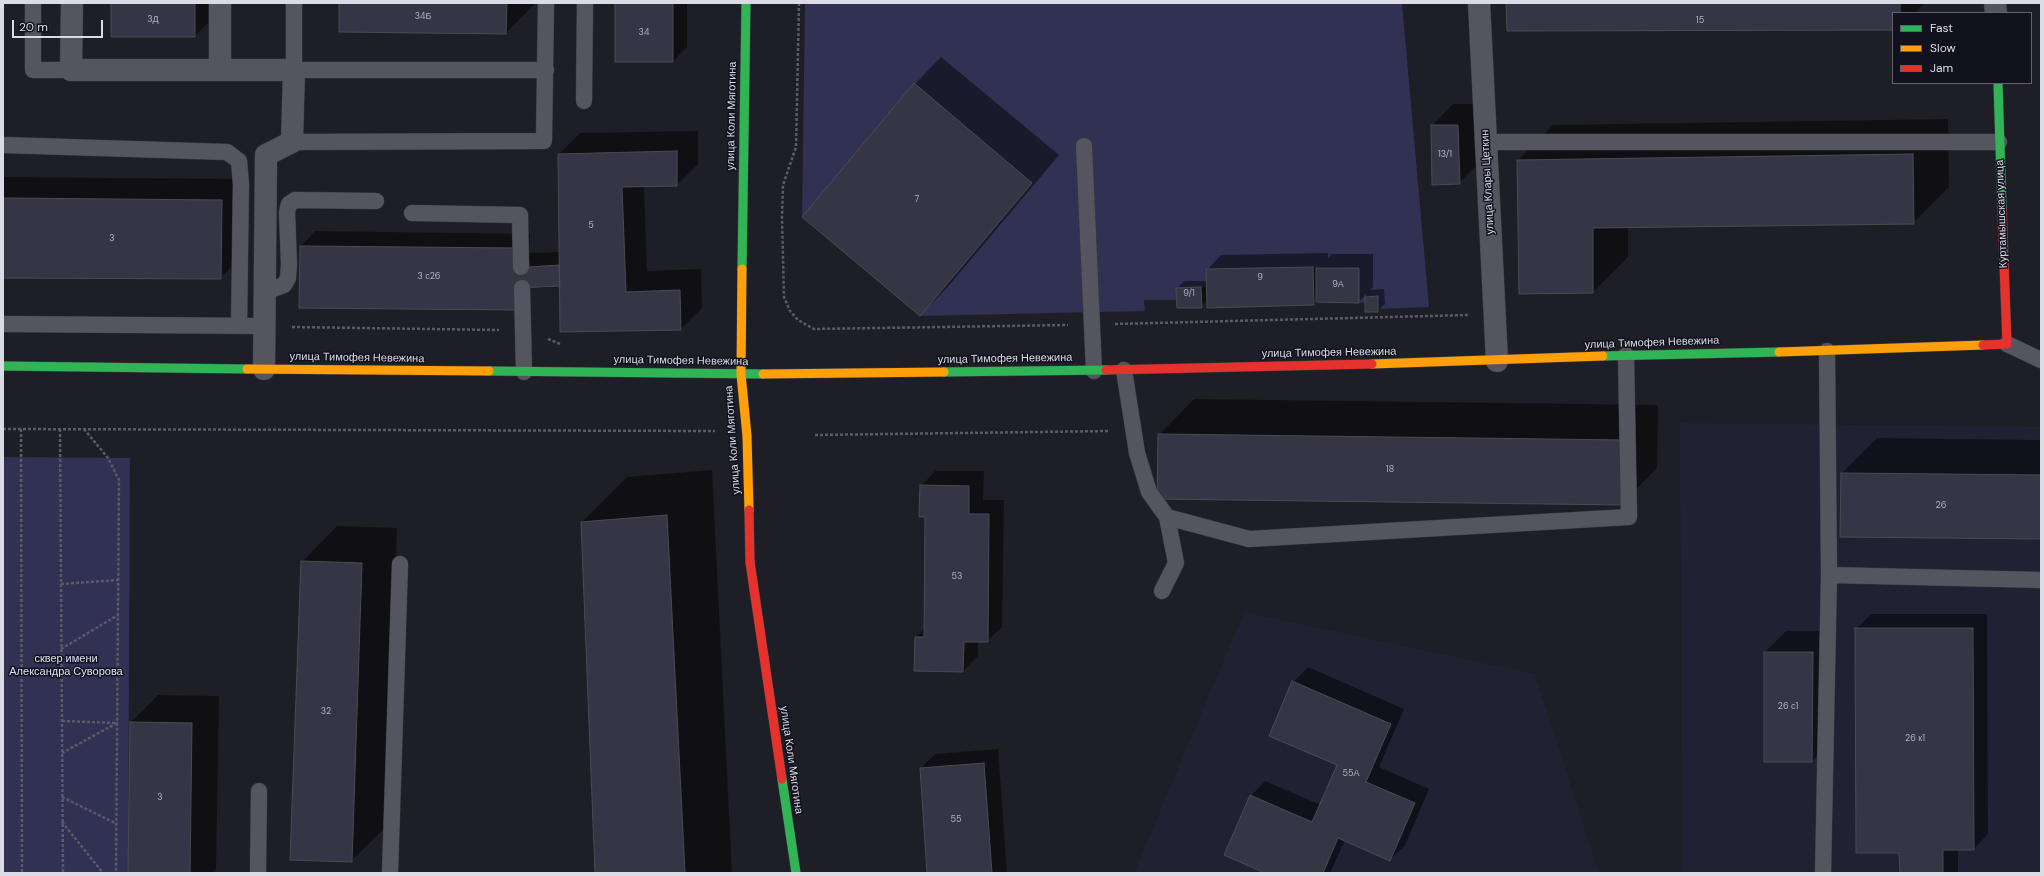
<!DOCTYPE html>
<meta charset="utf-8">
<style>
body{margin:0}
#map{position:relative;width:2044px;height:876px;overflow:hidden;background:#1e1e26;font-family:"DM Sans",sans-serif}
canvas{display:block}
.frame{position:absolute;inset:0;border:4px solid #dadbe4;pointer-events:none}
.legend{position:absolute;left:1892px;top:12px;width:140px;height:72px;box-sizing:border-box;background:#12121f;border:1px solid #62626e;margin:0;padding:5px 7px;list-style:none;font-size:12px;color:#dadbe4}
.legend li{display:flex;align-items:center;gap:8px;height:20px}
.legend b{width:20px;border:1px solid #62626e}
.scale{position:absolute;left:12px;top:20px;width:91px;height:18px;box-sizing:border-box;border:2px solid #dadbe4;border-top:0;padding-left:5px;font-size:12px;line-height:14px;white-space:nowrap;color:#dadbe4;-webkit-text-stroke:3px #12121f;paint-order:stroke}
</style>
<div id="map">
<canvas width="2044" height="876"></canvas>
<div class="frame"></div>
<ul class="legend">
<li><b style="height:5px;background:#30b455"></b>Fast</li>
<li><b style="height:5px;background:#ff9f0a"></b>Slow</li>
<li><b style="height:5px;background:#e5322d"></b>Jam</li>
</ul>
<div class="scale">20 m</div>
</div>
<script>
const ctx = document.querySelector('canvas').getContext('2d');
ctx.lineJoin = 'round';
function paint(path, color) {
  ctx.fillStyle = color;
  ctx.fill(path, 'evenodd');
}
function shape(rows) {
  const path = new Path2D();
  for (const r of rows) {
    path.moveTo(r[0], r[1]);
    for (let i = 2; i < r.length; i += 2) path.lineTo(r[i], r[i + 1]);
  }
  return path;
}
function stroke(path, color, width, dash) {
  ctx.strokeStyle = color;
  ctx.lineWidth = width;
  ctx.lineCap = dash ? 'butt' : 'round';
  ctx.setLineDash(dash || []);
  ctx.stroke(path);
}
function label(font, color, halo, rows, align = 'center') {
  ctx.font = font + ' "DM Sans",sans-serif';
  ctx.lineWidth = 3;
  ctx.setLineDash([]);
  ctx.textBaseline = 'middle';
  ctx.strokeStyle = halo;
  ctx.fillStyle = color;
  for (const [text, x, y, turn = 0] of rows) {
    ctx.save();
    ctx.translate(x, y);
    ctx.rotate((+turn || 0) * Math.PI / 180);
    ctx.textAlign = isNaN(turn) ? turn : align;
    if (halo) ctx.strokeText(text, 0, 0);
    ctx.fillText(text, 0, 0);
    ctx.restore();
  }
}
paint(shape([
 [1680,423,2041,427,2041,873,1682,873],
 [1244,612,1535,674,1599,873,1134,873]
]), '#212133');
paint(shape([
 [805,3,1402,3,1429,307,1377,309,1377,296,1365,297,1365,302,1359,303,1359,268,1313,267,1206,269,1206,287,1176,288,1176,300,1144,300,1145,311,920,316,802,217],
 [3,457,130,458,128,873,3,873]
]), '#303153');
paint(shape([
 [112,3,228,3,195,36],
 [340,3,536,3,506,33],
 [616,3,687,3,687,47,673,61],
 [1507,3,1925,3,1915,13,1893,13,1893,29],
 [941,57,1059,155,947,288,920,315,915,84],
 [1453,104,1479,104,1480,162,1459,183,1432,126],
 [1948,119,1949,187,1913,223,1628,227,1628,257,1593,292,1518,160,1553,125],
 [698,131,698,164,677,185,644,186,647,271,701,269,702,308,681,329,561,285,529,286,300,307,301,246,315,231,530,234,529,253,560,252,559,154,580,133],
 [3,177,242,179,242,257,220,278,3,277],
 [1328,253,1328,258,1332,254,1373,254,1373,287,1370,290,1384,289,1385,304,1377,311,1366,311,1366,294,1359,302,1316,301,1314,304,1207,300,1201,307,1177,289,1184,281,1207,281,1207,270,1221,255],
 [1194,399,1658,405,1657,468,1622,504,1159,435],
 [1877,438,2041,440,2041,538,1842,473],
 [712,470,732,873,596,873,582,522,627,477],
 [935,471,984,471,983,500,1004,500,1002,627,987,641,978,641,978,656,963,671,916,637,925,628,926,516,921,486],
 [337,526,397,528,387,826,351,861,302,562],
 [1871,614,1987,614,1988,834,1974,849,1958,849,1958,873,1901,873,1900,852,1856,629],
 [1786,631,1834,631,1833,740,1812,761,1765,652],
 [1308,667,1404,709,1379,767,1429,789,1405,845,1390,860,1345,840,1330,873,1267,873,1251,796,1265,781,1321,805,1338,765,1293,682],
 [158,695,219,696,216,870,214,873,129,873,131,722],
 [998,749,1007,873,928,873,921,768,935,754]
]), '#0007');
const building = shape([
 [111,3,195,3,195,37,111,37,111,3],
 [339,3,507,3,506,34,339,32,339,3],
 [615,3,673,3,673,62,615,62,615,3],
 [1506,3,1900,3,1900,13,1893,13,1893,30,1507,31,1506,3],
 [914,83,1032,183,920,316,802,217,914,83],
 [1431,125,1458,125,1460,184,1432,185,1431,125],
 [677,151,677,186,622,187,626,292,680,290,681,330,560,332,558,154,677,151],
 [1913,154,1914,224,1593,228,1593,293,1519,294,1517,160,1913,154],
 [3,198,222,200,221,279,3,278,3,198],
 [300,246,516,248,515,268,559,265,560,286,515,288,515,310,299,308,300,246],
 [1313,267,1314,305,1207,308,1206,269,1313,267],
 [1316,268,1359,268,1359,303,1316,302,1316,268],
 [1201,287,1202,308,1177,308,1176,288,1201,287],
 [1378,296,1378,312,1365,312,1365,297,1378,296],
 [1158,434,1623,440,1622,505,1157,499,1158,434],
 [1841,473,2041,475,2041,539,1840,537,1841,473],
 [920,485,969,486,969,514,989,514,988,642,964,642,963,672,914,671,915,637,924,637,925,517,919,517,920,485],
 [667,515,685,873,595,873,581,522,667,515],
 [301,561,362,563,352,862,290,860,301,561],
 [1855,628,1973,628,1974,850,1943,850,1943,873,1900,873,1899,853,1856,853,1855,628],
 [1764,652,1813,652,1812,762,1764,762,1764,652],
 [1292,681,1391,724,1366,782,1415,803,1390,861,1338,838,1323,873,1265,873,1224,855,1250,795,1312,822,1337,765,1269,736,1292,681],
 [130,722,192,723,190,873,128,873,130,722],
 [984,763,992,873,927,873,920,768,984,763]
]);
paint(building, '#353545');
stroke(building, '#4b4b52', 1);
const lane = shape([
 [33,3,33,70,71,70],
 [294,3,294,70,546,70],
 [584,101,585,3],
 [292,142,544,141,546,3],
 [1486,142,1999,142],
 [3,145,227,152,239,161,241,184,239,326],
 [1084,146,1094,371],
 [412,213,520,215,521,267],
 [522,288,524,372],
 [265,292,284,285,288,278,289,265,287,212,289,204,295,200,376,201],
 [3,324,265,326],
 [2007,344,2041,360],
 [1124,370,1137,453,1149,492,1167,517,1249,539,1629,517,1626,355],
 [1829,575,2041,580],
 [1162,591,1176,563,1167,517],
 [258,873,259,791],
 [390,873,400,564],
 [1823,873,1829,575,1827,351]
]);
const street = shape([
 [72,3,71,70,294,70,292,142,266,155,264,369],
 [1479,3,1497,361],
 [1995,3,1996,13],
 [220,70,220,3]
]);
const fast = shape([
 [1998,83,2002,209],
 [742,269,746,3],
 [1603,356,1779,352],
 [3,366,247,369],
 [489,371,763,374],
 [944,372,1106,370],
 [782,779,796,873]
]);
const slow = shape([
 [742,269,741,374,747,436,749,510],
 [1779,352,1983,345],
 [1372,364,1603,356],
 [247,369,489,371],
 [763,374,944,372]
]);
const jam = shape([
 [1983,345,2007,344,2002,209],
 [1106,370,1372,364],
 [749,510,750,562,782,779]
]);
stroke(lane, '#393940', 17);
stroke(street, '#393940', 23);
stroke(fast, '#393940', 10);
stroke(slow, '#393940', 10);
stroke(jam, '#393940', 10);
stroke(shape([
 [799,3,796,147,783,185,782,217,784,297,790,311,798,320,814,329,1068,325],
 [1115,324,1468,315],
 [292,327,499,330],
 [548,339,560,344],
 [3,429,715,431],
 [21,429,22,873],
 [60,429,63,873],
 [84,429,108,458,119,480,116,873],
 [815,435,1109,431],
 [61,584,118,580],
 [61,649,118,615],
 [62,721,117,723,62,753],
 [62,797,117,824],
 [62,822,103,873]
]), '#5a5b64', 2.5, [3, 2]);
stroke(lane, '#555560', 16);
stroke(street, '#555560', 22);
stroke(fast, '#30b455', 9);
stroke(slow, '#ff9f0a', 9);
stroke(jam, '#e5322d', 9);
label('9px', '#b1b2bc', null, [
 ["34Б",423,17],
 ["3Д",153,20],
 ["15",1700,21],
 ["34",644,33],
 ["13/1",1445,155],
 ["7",917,200],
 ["5",591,226],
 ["3",112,239],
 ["3 с26",429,277],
 ["9",1260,278],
 ["9А",1338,285],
 ["9/1",1189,294],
 ["18",1390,470],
 ["26",1941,506],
 ["53",957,577],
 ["26 с1",1788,707],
 ["32",326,712],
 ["26 к1",1915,739],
 ["55А",1351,774],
 ["3",160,798],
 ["55",956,820]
]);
label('11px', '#dadbe4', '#12121f', [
 ["улица Коли Мяготина",732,116,-89],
 ["улица Клары Цеткин",1488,182,-93],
 ["Куртамышская улица",2002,214,-92],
 ["улица Тимофея Невежина",1652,343,-2],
 ["улица Тимофея Невежина",1329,353,-1],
 ["улица Тимофея Невежина",357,358,1],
 ["улица Тимофея Невежина",1005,359,-1],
 ["улица Тимофея Невежина",681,361,1],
 ["улица Коли Мяготина",733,440,-94],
 ["улица Коли Мяготина",791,760,82]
]);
label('11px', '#dee0f4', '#12121f', [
 ["сквер имени",66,659],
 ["Александра Суворова",66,672]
]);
</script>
